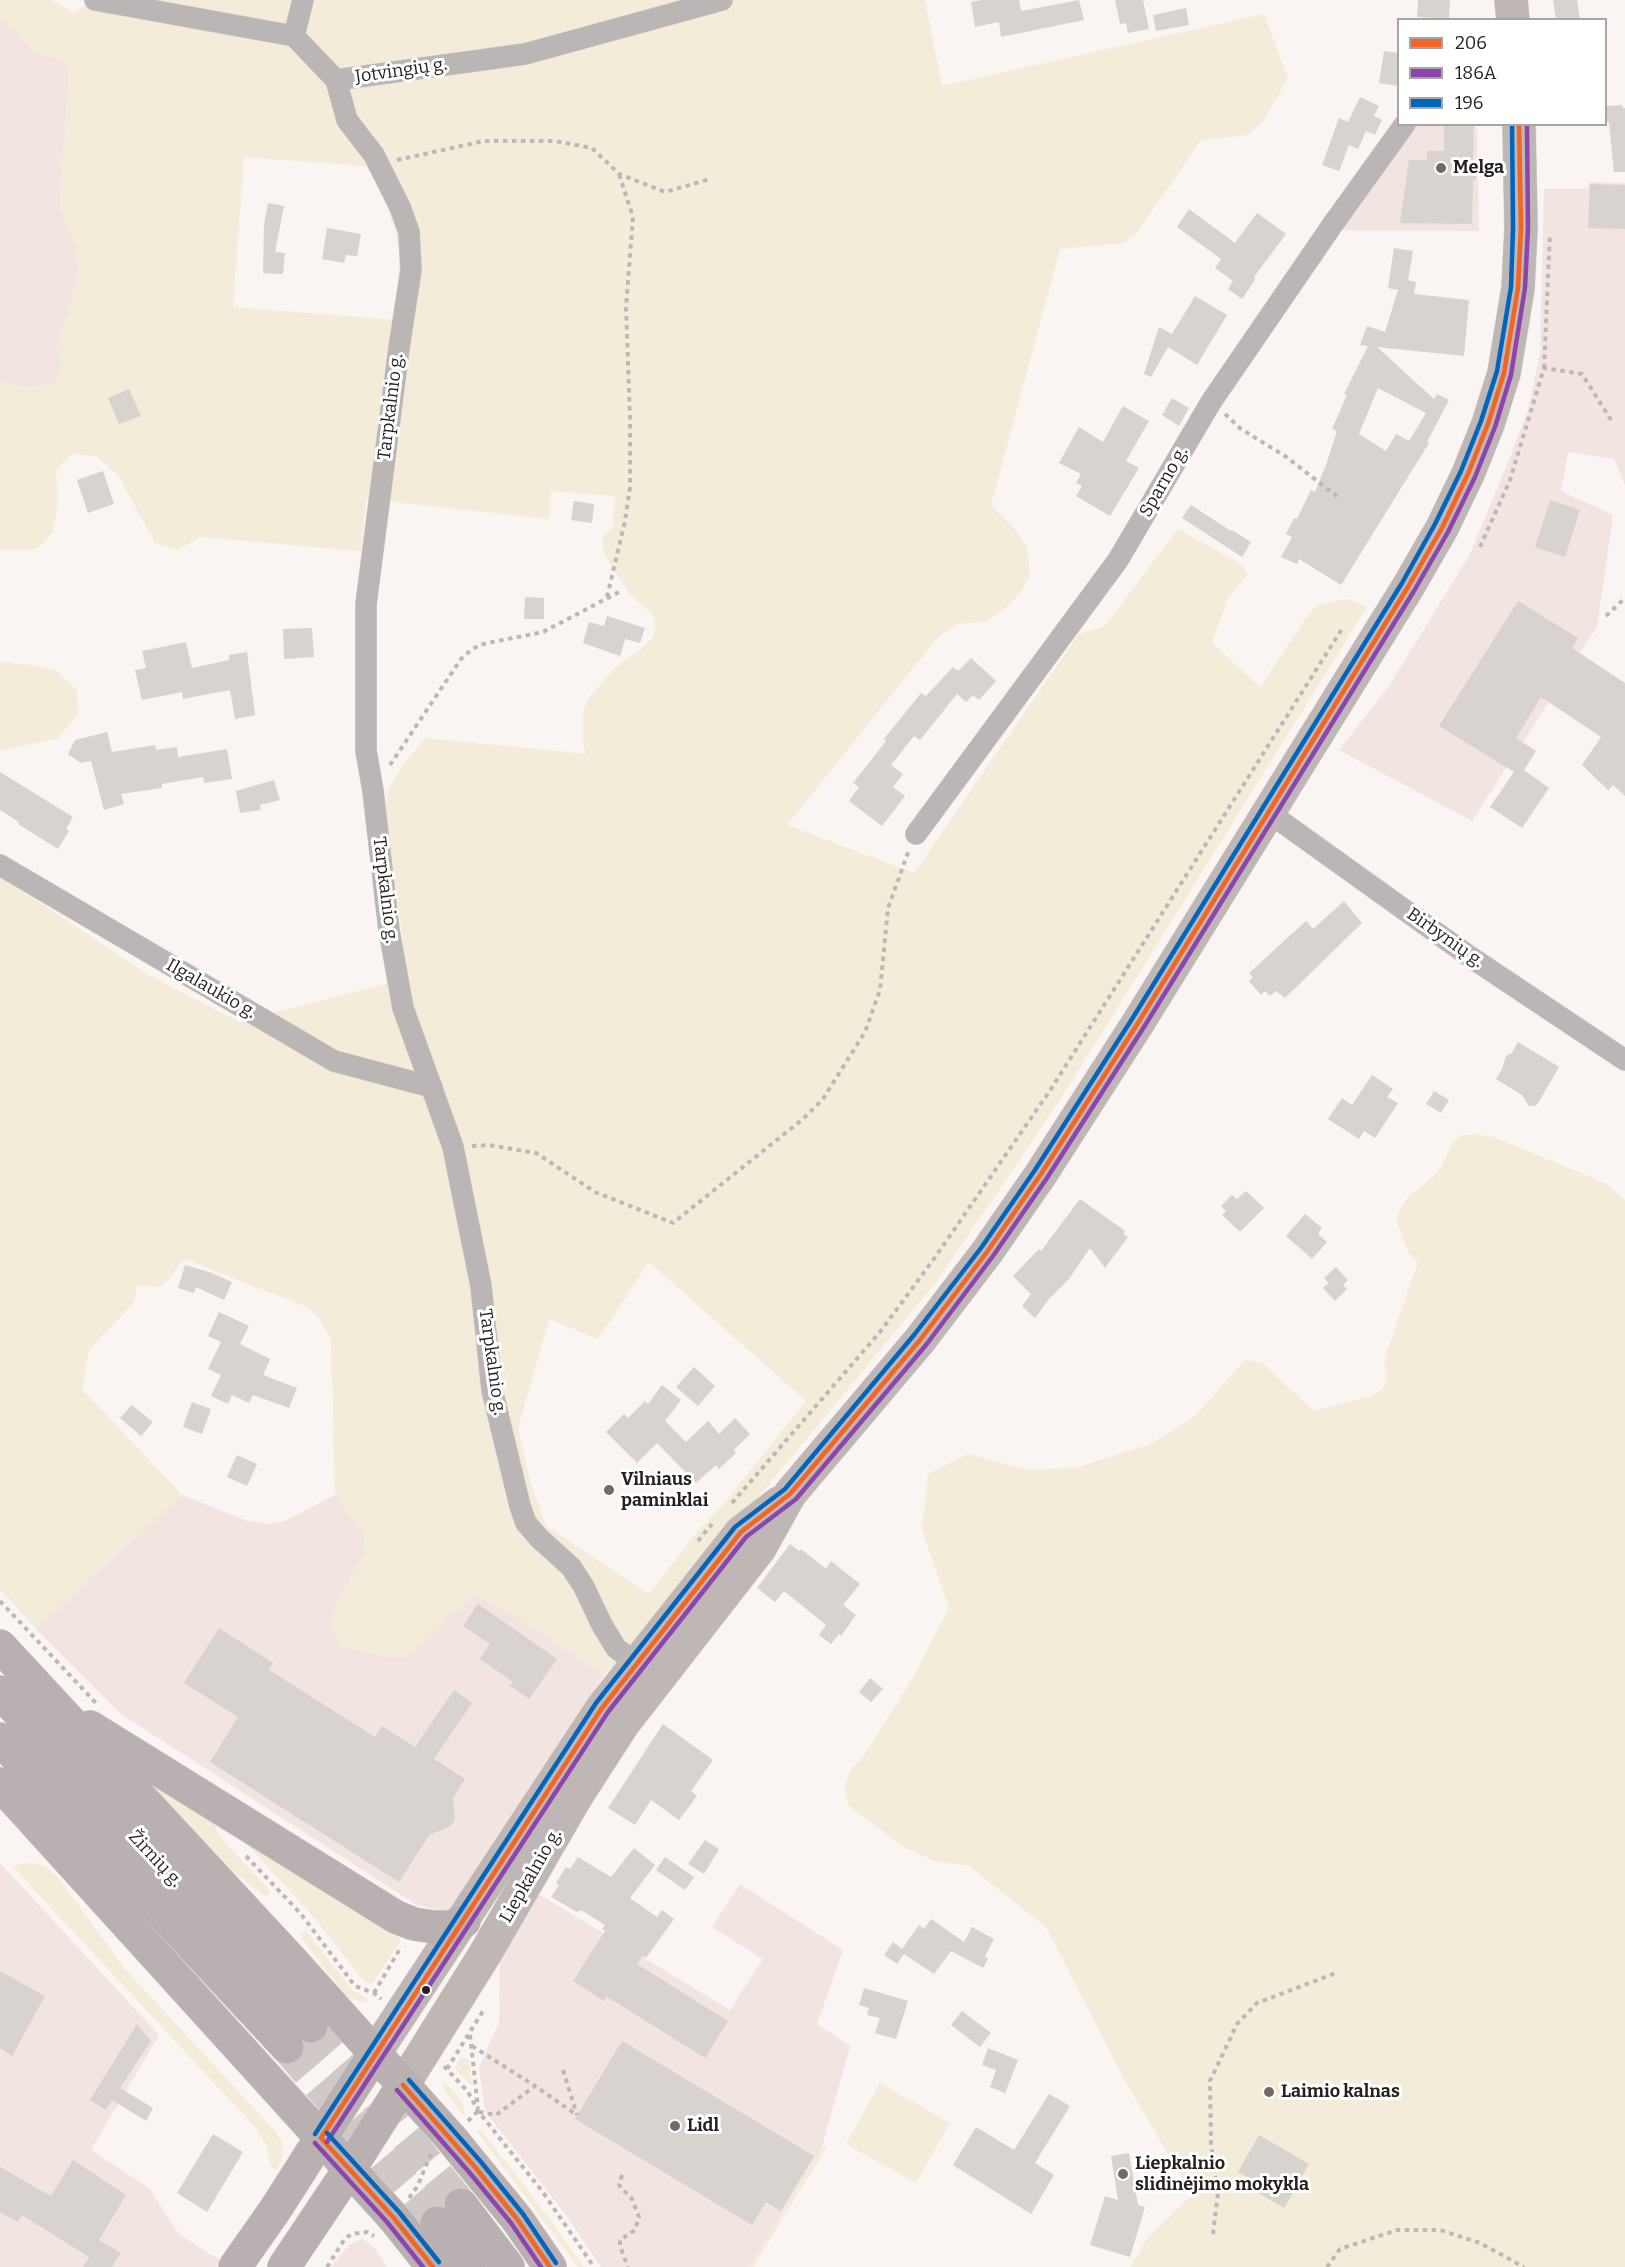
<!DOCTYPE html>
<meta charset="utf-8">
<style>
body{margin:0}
#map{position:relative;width:1625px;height:2267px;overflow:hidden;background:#faf4f2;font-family:Bitter,serif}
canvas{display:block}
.legend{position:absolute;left:1397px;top:18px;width:210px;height:108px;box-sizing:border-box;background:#fff;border:2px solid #a8a5a5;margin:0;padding:8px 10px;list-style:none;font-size:18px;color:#261f1d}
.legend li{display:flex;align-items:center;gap:12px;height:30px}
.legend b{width:30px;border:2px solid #a8a5a5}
</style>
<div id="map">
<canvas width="1625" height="2267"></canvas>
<ul class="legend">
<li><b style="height:8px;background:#f26522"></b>206</li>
<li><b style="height:8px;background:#8e44ad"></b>186A</li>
<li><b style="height:8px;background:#0065bd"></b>196</li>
</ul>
</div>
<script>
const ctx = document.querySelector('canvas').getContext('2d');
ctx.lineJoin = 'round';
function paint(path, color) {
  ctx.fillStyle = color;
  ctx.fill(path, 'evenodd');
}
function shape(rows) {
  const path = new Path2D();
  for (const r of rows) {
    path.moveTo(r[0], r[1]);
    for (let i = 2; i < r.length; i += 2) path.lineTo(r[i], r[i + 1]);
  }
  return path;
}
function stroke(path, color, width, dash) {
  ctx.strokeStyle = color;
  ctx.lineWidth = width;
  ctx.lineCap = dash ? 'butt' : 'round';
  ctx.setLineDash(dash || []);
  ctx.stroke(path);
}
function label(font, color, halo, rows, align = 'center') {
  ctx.font = font + ' Bitter,serif';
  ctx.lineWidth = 6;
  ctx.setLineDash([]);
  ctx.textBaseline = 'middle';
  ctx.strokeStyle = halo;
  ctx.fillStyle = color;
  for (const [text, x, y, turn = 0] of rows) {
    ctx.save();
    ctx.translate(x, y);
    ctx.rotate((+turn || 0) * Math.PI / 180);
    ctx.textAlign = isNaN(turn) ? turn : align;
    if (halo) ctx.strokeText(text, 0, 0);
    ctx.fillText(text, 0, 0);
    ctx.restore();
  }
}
paint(shape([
 [0,19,38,54,56,57,66,62,69,70,60,205,79,258,77,280,57,347,63,369,53,384,25,387,0,382],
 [1398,124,1477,125,1479,231,1317,230],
 [1589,182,1625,183,1625,485,1614,459,1568,452,1561,491,1613,515,1597,627,1472,821,1339,750,1389,686,1469,556,1509,460,1528,410,1540,354,1544,189,1588,189],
 [182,1495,247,1521,269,1524,285,1521,335,1495,365,1535,363,1556,334,1607,431,1637,446,1619,477,1595,538,1630,604,1676,447,1912,417,1905,121,1714,36,1629],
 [0,1863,159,2035,91,2150,149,2188,179,2234,221,2261,216,2267,0,2267],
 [740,1884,843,1950,817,2024,850,2046,822,2147,749,2267,601,2267,569,2219,485,2111,479,2067,499,2023,500,1957,537,1893,730,2010,763,1959,712,1927],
 [363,2239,374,2248,387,2267,331,2267,349,2245]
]), '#f2e4e0');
paint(shape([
 [0,0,51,0,75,13,91,0,925,0,942,86,1264,14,1288,78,1264,120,1248,135,1201,140,1136,234,1124,243,1060,249,991,505,1014,528,1027,548,1030,575,1021,592,1004,610,986,621,957,624,938,637,787,825,914,873,1078,635,1105,626,1178,529,1242,565,1248,574,1228,598,1212,643,1260,687,1307,616,1318,605,1348,599,1367,607,1065,1092,938,1280,656,1621,604,1676,538,1630,477,1595,446,1619,431,1637,406,1657,384,1657,340,1646,330,1627,334,1607,363,1556,365,1535,335,1495,331,1339,319,1318,307,1307,188,1260,181,1262,169,1279,159,1287,138,1285,133,1303,89,1350,82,1389,182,1495,36,1629,0,1589,0,878,41,903,145,973,239,1022,408,978,385,808,389,789,402,767,425,738,586,754,583,745,583,711,590,696,616,667,640,650,652,639,656,627,654,616,629,593,604,554,602,539,613,527,615,496,551,491,549,519,366,499,361,551,200,537,177,550,155,543,118,475,98,457,72,453,56,471,58,500,53,532,37,549,0,550,0,382,26,387,53,384,63,370,57,347,77,280,79,258,60,205,69,70,66,62,56,57,38,54,0,19],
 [244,157,366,166,383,195,396,233,400,258,394,320,233,307],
 [649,1262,806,1401,722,1506,697,1532,649,1594,546,1526,530,1481,518,1428,549,1319,598,1339],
 [0,662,30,665,57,671,77,690,78,714,58,738,0,751],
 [1476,1134,1493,1137,1605,1183,1625,1200,1625,2267,1130,2267,1148,2237,1192,2195,1124,2079,1046,1927,969,1866,935,1861,905,1848,848,1805,845,1789,849,1773,867,1751,914,1676,949,1608,922,1530,928,1474,968,1454,1028,1470,1076,1468,1150,1444,1194,1417,1245,1360,1262,1363,1314,1411,1371,1396,1382,1390,1387,1379,1385,1366,1386,1350,1390,1343,1418,1262,1409,1254,1397,1223,1400,1209,1410,1195,1432,1178,1442,1166,1453,1142,1461,1135],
 [126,1760,216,1821,216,1830,220,1837,271,1892,266,1897,226,1866],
 [236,1833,399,1929,400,1942,372,1984,366,1983,363,1980,307,1909],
 [34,1863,46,1867,57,1876,125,1969,276,2132,282,2143,283,2151,282,2159,276,2171,270,2165,267,2146,257,2129,13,1867,21,1864],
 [306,1930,352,1990,366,1998,368,2003,351,1999,342,1992,300,1935],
 [460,2058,468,2058,473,2087,455,2068],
 [442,2082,445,2082,462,2101,465,2111,463,2115,446,2093],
 [880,2083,950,2123,916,2183,846,2144],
 [480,2129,532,2195,584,2267,578,2267,477,2132],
 [822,2147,827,2147,753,2267,749,2267]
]), '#f3ecd8');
paint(shape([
 [982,0,1019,0,1021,11,1079,0,1084,20,1001,37,999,22,975,27,971,2],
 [1115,0,1143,0,1149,29,1128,33,1126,23,1120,24],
 [1418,0,1450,0,1449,19,1417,17],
 [1553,0,1577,0,1580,20,1556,20],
 [1186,8,1189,25,1156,31,1153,15],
 [1384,51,1398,53,1398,86,1379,83],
 [1360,97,1379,106,1374,116,1382,120,1375,135,1366,131,1358,149,1349,145,1339,171,1322,165,1339,118,1348,122],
 [1622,105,1623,108,1625,108,1625,172,1614,172,1609,122,1605,122,1605,106],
 [1444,124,1474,124,1473,160,1476,160,1476,180,1473,180,1472,224,1400,223,1409,160,1427,160,1427,151,1444,151],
 [1590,184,1625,185,1625,229,1588,228],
 [268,203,284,206,275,252,285,253,283,274,263,273,264,225],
 [1189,209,1235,243,1257,213,1286,234,1254,277,1255,280,1242,299,1228,289,1233,281,1215,268,1221,259,1177,227],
 [327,228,361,234,357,256,346,255,344,263,322,259],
 [1394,248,1413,251,1408,280,1416,282,1414,294,1469,300,1464,356,1377,347,1434,399,1437,394,1449,400,1427,442,1429,443,1341,585,1299,559,1297,564,1281,557,1292,537,1286,534,1294,518,1297,519,1311,490,1315,492,1326,465,1337,431,1332,429,1347,395,1344,394,1368,346,1360,345,1367,326,1385,332,1398,290,1388,288],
 [1378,388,1426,413,1409,441,1396,434,1386,451,1359,434],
 [1195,296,1227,315,1197,365,1168,347,1151,377,1144,374,1159,327,1172,334],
 [129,389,141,416,119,424,108,398],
 [1172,398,1189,408,1179,426,1162,415],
 [1123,406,1149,421,1126,461,1139,468,1110,516,1076,496,1082,486,1076,483,1081,474,1059,463,1079,427,1103,442],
 [103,471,114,504,88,513,77,480],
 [1550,500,1580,510,1565,557,1535,547],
 [574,501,594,504,592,523,571,520],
 [1191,505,1231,531,1232,530,1251,542,1242,557,1182,518],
 [525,597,544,598,544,619,524,619],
 [1518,601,1578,638,1572,648,1625,683,1625,796,1613,785,1608,790,1582,765,1601,737,1541,697,1516,738,1536,751,1524,770,1549,788,1522,828,1490,807,1514,772,1439,726],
 [607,616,645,628,640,643,625,639,620,656,583,643,589,622,604,626],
 [312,628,314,657,284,659,283,629],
 [186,642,192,668,229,660,229,655,247,652,255,715,235,719,230,690,183,699,182,692,142,700,135,670,146,668,142,651],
 [971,658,996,681,979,700,973,695,966,702,957,694,920,740,914,736,891,765,903,774,893,787,905,796,882,826,849,801,859,787,853,783,886,741,884,739,921,693,926,696,953,667,958,671],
 [107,732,112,752,155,745,156,750,177,747,178,757,227,749,232,779,204,783,203,777,162,784,162,788,121,794,124,804,104,810,91,761,81,763,68,754,75,740],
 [0,772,73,817,66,829,69,831,58,849,18,824,19,822,0,810],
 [274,780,280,800,260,805,261,810,240,813,236,791],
 [1344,901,1362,923,1285,998,1276,991,1270,996,1265,991,1261,995,1249,981,1253,977,1249,973,1306,921,1313,929],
 [1518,1042,1559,1067,1538,1103,1535,1106,1529,1106,1522,1095,1496,1079,1502,1069,1506,1056,1512,1053],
 [1372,1075,1393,1089,1387,1097,1398,1103,1375,1138,1364,1131,1359,1139,1328,1119,1342,1098,1352,1105],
 [1434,1091,1449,1100,1441,1113,1426,1104],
 [1246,1191,1264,1208,1240,1232,1222,1215,1226,1211,1221,1206,1232,1195,1237,1199],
 [1080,1199,1125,1231,1123,1234,1128,1237,1105,1268,1090,1248,1069,1279,1049,1299,1035,1318,1022,1306,1031,1294,1013,1276,1039,1249,1041,1251],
 [1305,1214,1322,1228,1318,1234,1327,1242,1312,1259,1286,1236],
 [185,1265,212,1273,232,1282,224,1300,196,1287,194,1293,178,1288],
 [1336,1267,1348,1280,1343,1285,1347,1289,1335,1301,1323,1288,1329,1283,1324,1278],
 [219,1312,249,1326,240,1344,270,1359,263,1375,297,1388,289,1408,253,1395,249,1403,232,1395,228,1404,211,1396,221,1375,208,1369,221,1342,208,1336],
 [694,1367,715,1386,698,1406,676,1387],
 [662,1385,681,1400,665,1421,686,1442,708,1421,719,1434,735,1418,750,1434,734,1450,736,1453,719,1469,716,1465,696,1483,657,1443,637,1463,606,1432,624,1414,628,1418,645,1401,648,1404],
 [192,1402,211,1409,202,1434,183,1427],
 [132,1405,153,1422,141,1436,120,1418],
 [237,1455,257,1464,247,1486,227,1477],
 [790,1544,799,1551,801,1549,826,1569,831,1561,860,1584,843,1605,856,1615,841,1636,839,1634,831,1644,819,1635,826,1625,784,1591,775,1602,757,1588],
 [478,1604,557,1659,529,1699,510,1686,513,1682,480,1659,490,1644,463,1626],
 [219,1628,273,1663,269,1670,375,1737,382,1726,415,1747,454,1690,472,1703,434,1759,465,1779,453,1798,455,1820,451,1825,445,1829,430,1834,399,1882,210,1762,238,1717,184,1683],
 [870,1678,883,1689,871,1702,859,1692],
 [663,1724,713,1760,691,1791,697,1796,679,1820,651,1800,635,1825,608,1808],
 [705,1840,719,1849,704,1874,688,1864],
 [634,1848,655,1865,630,1898,657,1917,662,1910,674,1919,646,1958,643,1956,637,1964,728,2021,705,2058,606,1996,604,2001,573,1981,605,1931,602,1929,605,1925,581,1910,577,1912,551,1897,559,1885,556,1883,566,1867,570,1869,578,1857,611,1877],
 [665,1857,694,1877,685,1890,656,1870],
 [931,1919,964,1942,972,1927,994,1939,985,1956,988,1959,983,1968,951,1951,934,1974,904,1954,897,1964,884,1955,893,1942,902,1949,919,1925,924,1929],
 [0,1971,45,1996,12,2056,0,2048],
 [864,1988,908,2001,896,2039,875,2033,880,2018,867,2015,869,2008,859,2005],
 [962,2011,991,2033,980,2047,951,2025],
 [137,2024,151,2041,120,2088,153,2108,146,2121,112,2100,106,2110,90,2100],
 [622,2041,814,2156,781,2211,766,2202,752,2225,575,2119],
 [988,2048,1018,2060,1005,2093,990,2087,996,2070,982,2065],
 [1049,2094,1070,2106,1035,2163,1054,2175,1031,2214,953,2165,976,2127,1014,2150],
 [213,2134,243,2152,207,2212,177,2193],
 [1259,2135,1309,2164,1284,2208,1245,2185,1249,2178,1238,2172],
 [1129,2153,1138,2205,1145,2207,1130,2257,1090,2245,1105,2196,1118,2200,1111,2156],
 [73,2160,126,2195,99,2240,121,2253,112,2267,83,2267,89,2257,22,2215,18,2222,0,2212,0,2167,51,2196]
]), '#d8d3cf');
stroke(shape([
 [311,2026,381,2106,461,2205],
 [287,2047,437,2223]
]), '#d0c9c7', 33, [33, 16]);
const street = shape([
 [95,0,294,36,336,80,525,54,722,0],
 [294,36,303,0],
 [336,80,347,120,374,155,400,207,409,232,411,270,399,348,366,604,366,751,373,791,389,930,403,1008,453,1147,481,1286,492,1390,520,1506,526,1523,540,1539,571,1567,584,1587,602,1625,616,1648,636,1663],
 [1268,812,1469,956,1625,1060],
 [916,834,1118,560,1211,402,1333,224,1405,124],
 [0,865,334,1061,432,1087]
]);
const primary = shape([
 [1511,0,1513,20],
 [375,2053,602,1708,741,1532,779,1503],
 [403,2085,485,1954,576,1797,623,1724,760,1548,790,1494,920,1340,987,1252,1041,1174,1138,1023,1408,587,1442,528,1468,474,1488,424,1504,373,1518,288,1521,228,1519,124]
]);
const highway = shape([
 [0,1646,293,1962,450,2137,517,2219,550,2267],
 [0,1692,311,2026],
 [90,1727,396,1917,414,1924,434,1927,451,1927,464,1921],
 [0,1739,287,2047],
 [0,1784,393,2217,433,2267],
 [461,2205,508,2267],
 [437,2223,470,2267],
 [235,2267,275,2210,375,2053],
 [284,2267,349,2170,403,2085]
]);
stroke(street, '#d3cecc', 22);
stroke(primary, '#d3cecc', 34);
stroke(highway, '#d3cecc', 34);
stroke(shape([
 [397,160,484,141,555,141,592,148,619,174,665,192,710,179],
 [1544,368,1550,233],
 [1225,414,1241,429,1285,456,1338,497],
 [1480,547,1510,480,1544,368,1582,374,1611,420],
 [607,597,625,521,630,487,630,418,626,307,633,217,619,174],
 [1606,616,1625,598],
 [390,765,461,659,472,649,483,644,543,632,621,591],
 [472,1146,489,1145,536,1153,595,1192,673,1223,803,1119,823,1099,865,1032,880,990,888,908,909,850],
 [732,1503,880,1332,936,1256,1051,1089,1342,629],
 [698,1541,712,1524],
 [0,1601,96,1703],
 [246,1856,301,1914,355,1986,374,1993,381,1999],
 [374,1993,401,1947],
 [470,2035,478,2108],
 [472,2046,535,2086],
 [444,2066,468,2092,478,2111,542,2191,594,2267],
 [447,2069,483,2011],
 [563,2070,577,2115],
 [479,2112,496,2115,535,2086,577,2115],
 [468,2121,478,2111],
 [622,2175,619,2185,632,2199,639,2217,635,2230,620,2240,620,2246,628,2267],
 [409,2198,417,2187,431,2154],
 [1213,2234,1218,2193,1211,2144,1210,2081,1237,2024,1257,2003,1336,1973],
 [327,2267,344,2240,351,2234,367,2232,374,2236],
 [1327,2267,1340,2249,1397,2230,1440,2230,1480,2243,1524,2267]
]), '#bdb7b6', 4, [4.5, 4.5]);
stroke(street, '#bcb5b5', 21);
stroke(primary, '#beb7b6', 33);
stroke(highway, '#b9b1b1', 33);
stroke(shape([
 [403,2085,475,2167,517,2219,550,2267],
 [321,2138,602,1708,741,1532,790,1494,920,1340,987,1252,1041,1174,1138,1023,1408,587,1442,528,1468,474,1488,424,1504,373,1518,288,1521,228,1519,124],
 [321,2138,393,2217,433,2267]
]), '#f26522', 4.5);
stroke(shape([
 [397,2090,469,2172,511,2223,541,2267],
 [327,2142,608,1712,746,1537,796,1499,926,1345,993,1256,1047,1178,1144,1027,1414,591,1448,532,1475,477,1495,427,1511,375,1525,288,1528,228,1527,124],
 [315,2143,387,2222,423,2267]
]), '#8e44ad', 4.5);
stroke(shape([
 [409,2080,481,2162,523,2214,556,2263],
 [327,2133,399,2212,439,2262],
 [315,2134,596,1703,735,1527,785,1489,914,1335,981,1248,1035,1170,1132,1019,1402,583,1435,524,1461,471,1481,421,1497,371,1511,287,1513,228,1512,124]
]), '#0065bd', 4.5);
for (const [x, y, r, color] of [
 [1441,168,6,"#706a68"],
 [609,1490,6,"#706a68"],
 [426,1990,5,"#261f1d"],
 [1269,2092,6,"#706a68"],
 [675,2126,6,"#706a68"],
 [1123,2174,6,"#706a68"]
]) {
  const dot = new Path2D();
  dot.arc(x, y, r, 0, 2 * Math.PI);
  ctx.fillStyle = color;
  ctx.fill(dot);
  stroke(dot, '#fff', 2);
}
label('18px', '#261f1d', '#fff', [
 ["Jotvingių g.",401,71,-8],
 ["Tarpkalnio g.",391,407,-83],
 ["Sparno g.",1164,482,-60],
 ["Tarpkalnio g.",385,890,83],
 ["Birbynių g.",1445,938,35],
 ["Ilgalaukio g.",211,989,30],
 ["Tarpkalnio g.",492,1362,82],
 ["Žirnių g.",155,1859,47],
 ["Liepkalnio g.",531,1876,-60]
]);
label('bold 18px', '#261f1d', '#fff', [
 ["Melga",1453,168],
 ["Vilniaus",621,1480],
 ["paminklai",621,1501],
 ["Laimio kalnas",1281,2092],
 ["Lidl",687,2126],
 ["Liepkalnio",1135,2164],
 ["slidinėjimo mokykla",1135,2185]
], 'left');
</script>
